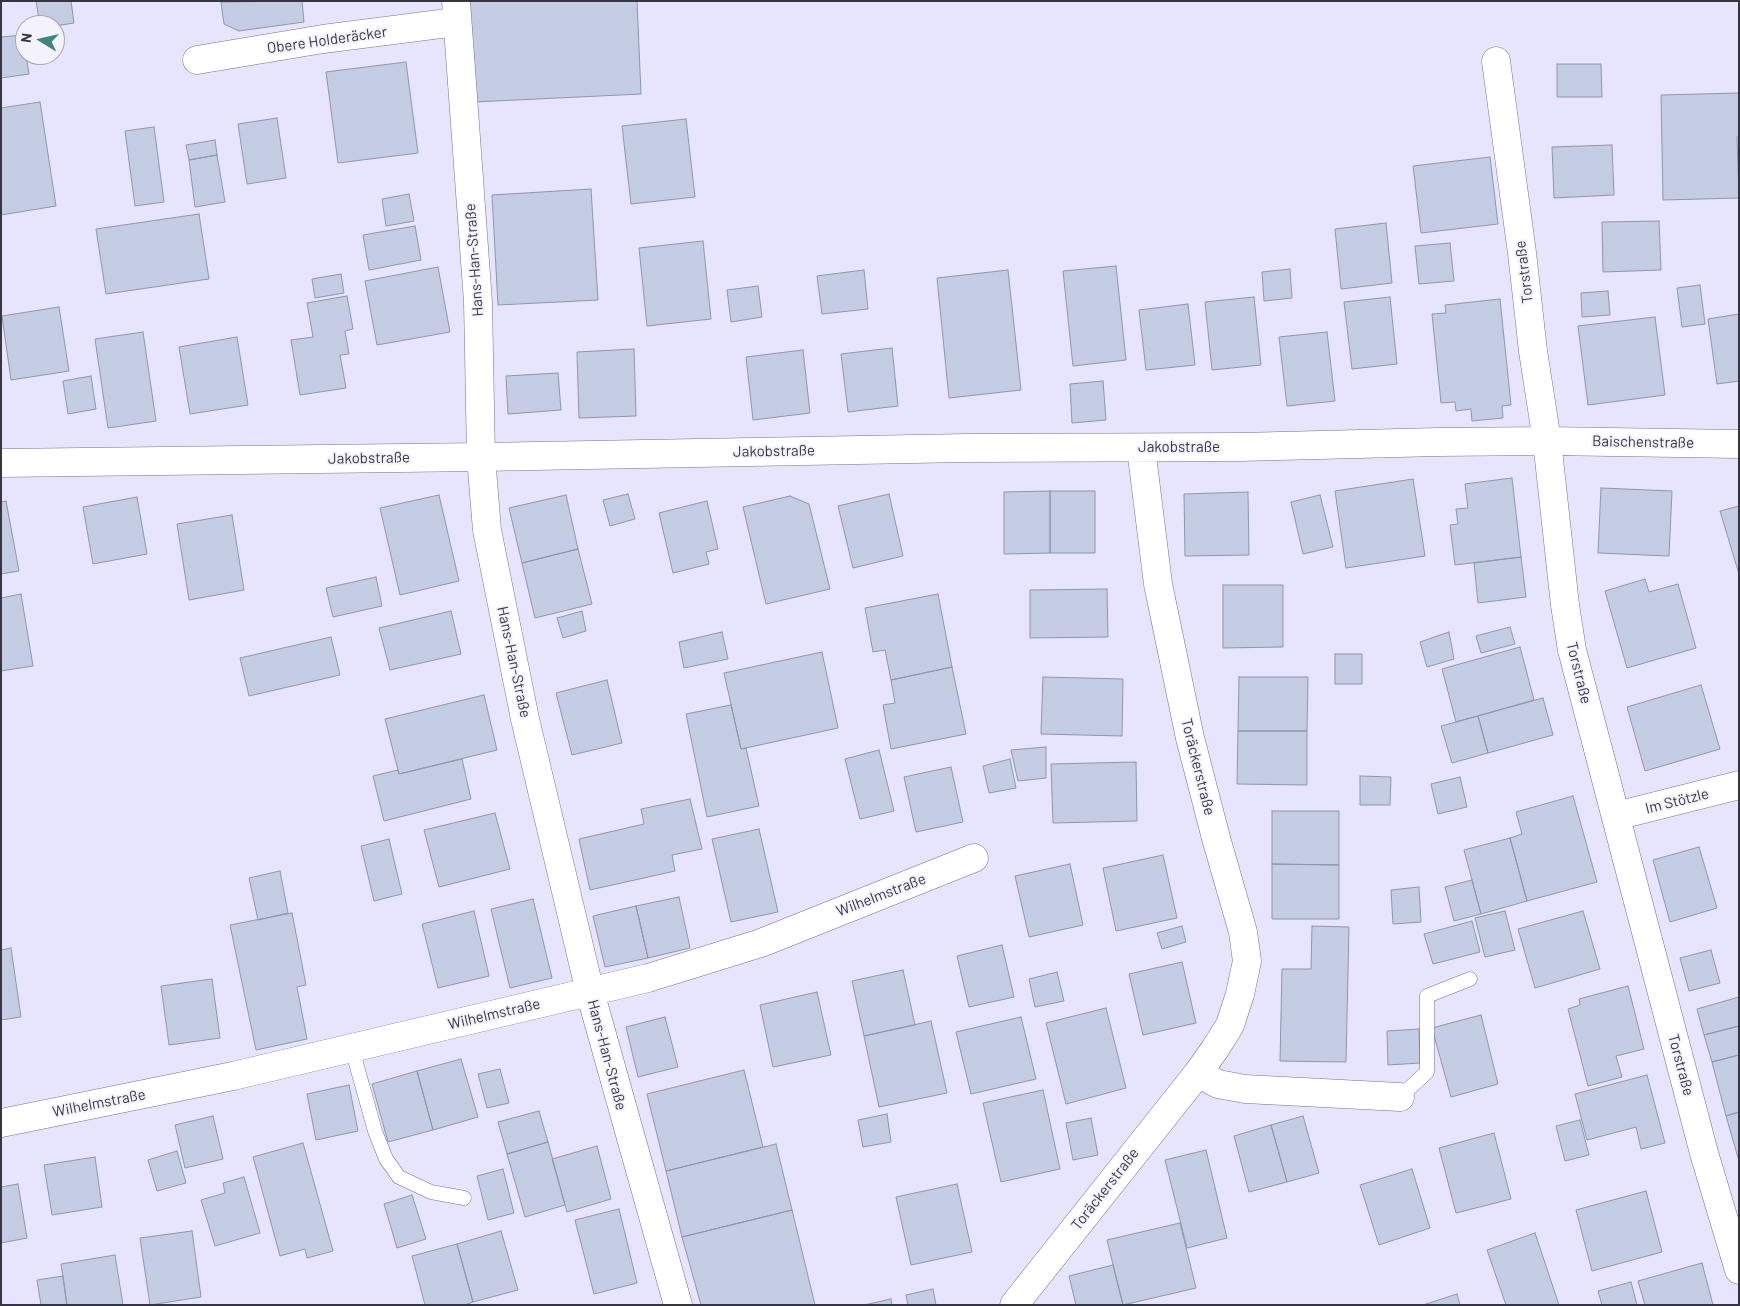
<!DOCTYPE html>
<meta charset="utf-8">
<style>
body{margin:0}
#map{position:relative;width:1740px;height:1306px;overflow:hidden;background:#e7e4fd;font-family:Barlow,sans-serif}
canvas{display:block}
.frame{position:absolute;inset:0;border:2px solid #37363f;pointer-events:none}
.north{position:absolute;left:15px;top:15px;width:50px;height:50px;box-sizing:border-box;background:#f4f3fd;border:1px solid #a8a7b1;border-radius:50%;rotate:279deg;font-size:14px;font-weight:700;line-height:20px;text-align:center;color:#37363f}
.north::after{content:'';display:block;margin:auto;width:18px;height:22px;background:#40857d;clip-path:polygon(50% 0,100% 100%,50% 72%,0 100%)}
</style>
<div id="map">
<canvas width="1740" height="1306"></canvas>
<div class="frame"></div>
<div class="north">N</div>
</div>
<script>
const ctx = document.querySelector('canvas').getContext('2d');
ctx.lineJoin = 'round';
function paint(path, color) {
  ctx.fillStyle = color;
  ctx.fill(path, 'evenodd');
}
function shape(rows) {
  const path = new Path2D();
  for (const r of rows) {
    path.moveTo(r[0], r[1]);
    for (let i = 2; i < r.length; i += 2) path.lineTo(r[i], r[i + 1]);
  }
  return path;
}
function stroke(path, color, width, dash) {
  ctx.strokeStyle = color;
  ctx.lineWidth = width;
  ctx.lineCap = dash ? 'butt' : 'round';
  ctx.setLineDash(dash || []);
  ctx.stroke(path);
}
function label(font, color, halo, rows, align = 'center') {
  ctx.font = font + ' Barlow,sans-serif';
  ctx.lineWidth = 4;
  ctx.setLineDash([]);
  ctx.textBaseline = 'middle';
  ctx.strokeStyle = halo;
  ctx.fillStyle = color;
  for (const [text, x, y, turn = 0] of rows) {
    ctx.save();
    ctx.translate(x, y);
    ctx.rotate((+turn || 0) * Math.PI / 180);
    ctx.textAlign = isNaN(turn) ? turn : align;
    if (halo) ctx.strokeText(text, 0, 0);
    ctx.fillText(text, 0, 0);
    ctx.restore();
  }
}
const building = shape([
 [36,1,71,1,74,23,55,26,40,25,36,1],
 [302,1,304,22,239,31,224,24,221,2,302,1],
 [469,1,637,1,641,94,474,102,469,1],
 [24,35,25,55,26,55,29,74,1,78,1,37,24,35],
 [406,62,418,153,338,163,326,72,406,62],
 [1557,64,1601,64,1602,97,1557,97,1557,64],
 [1739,93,1739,137,1737,137,1739,198,1663,200,1661,95,1739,93],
 [40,102,56,206,1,215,1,108,40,102],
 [277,118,286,178,247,184,238,124,277,118],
 [686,119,695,197,631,204,622,126,686,119],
 [154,127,164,202,135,206,125,131,154,127],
 [215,140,217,155,189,160,186,145,215,140],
 [1612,145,1614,195,1554,198,1552,147,1612,145],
 [217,155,225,202,195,207,189,160,217,155],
 [1490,157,1498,224,1421,233,1413,166,1490,157],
 [591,189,598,300,498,305,492,195,591,189],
 [409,194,414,221,386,226,382,199,409,194],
 [199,214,209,279,106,294,96,229,199,214],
 [1659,221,1661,270,1603,272,1602,222,1659,221],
 [1386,223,1392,283,1341,289,1335,229,1386,223],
 [415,226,421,260,369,270,363,235,415,226],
 [703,241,711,319,647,326,639,248,703,241],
 [1450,243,1454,281,1419,284,1415,246,1450,243],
 [1116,266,1126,360,1073,366,1063,271,1116,266],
 [438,267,450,332,377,345,365,281,438,267],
 [1290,269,1292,298,1264,301,1262,272,1290,269],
 [864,270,868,309,822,314,817,276,864,270],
 [1008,270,1021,390,949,398,937,278,1008,270],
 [341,274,344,293,315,298,312,279,341,274],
 [1700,285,1705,324,1682,327,1677,288,1700,285],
 [758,286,762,317,731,322,727,290,758,286],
 [1608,291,1610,315,1582,317,1581,293,1608,291],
 [347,296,353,329,345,331,349,354,340,355,346,388,300,395,291,340,313,337,307,303,347,296],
 [1254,297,1261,365,1212,370,1205,302,1254,297],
 [1390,297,1397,364,1352,369,1344,302,1390,297],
 [1500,299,1511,405,1502,406,1503,418,1472,421,1471,409,1456,411,1455,402,1441,403,1432,314,1446,313,1445,305,1500,299],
 [1188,304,1195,365,1146,370,1139,310,1188,304],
 [59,307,69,371,11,380,2,316,59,307],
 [1739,314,1739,381,1717,384,1708,319,1739,314],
 [1655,317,1665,395,1588,405,1578,326,1655,317],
 [143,332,156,421,108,428,95,339,143,332],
 [1327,332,1335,401,1287,406,1279,337,1327,332],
 [237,337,248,405,190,414,179,347,237,337],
 [892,348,898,406,848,412,841,354,892,348],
 [634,349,636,416,579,418,577,352,634,349],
 [803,350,810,413,753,420,746,357,803,350],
 [558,373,561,410,508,414,506,376,558,373],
 [91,376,96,409,68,414,63,381,91,376],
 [1103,381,1106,420,1072,423,1070,384,1103,381],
 [1512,478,1521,557,1455,565,1450,525,1458,524,1456,509,1468,508,1465,484,1512,478],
 [1413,479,1425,556,1346,568,1335,491,1413,479],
 [1601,488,1672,491,1669,556,1598,553,1601,488],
 [1050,491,1050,553,1004,554,1004,492,1050,491],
 [1050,491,1095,491,1095,553,1050,553,1050,491],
 [1248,492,1249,555,1185,556,1184,494,1248,492],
 [628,494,635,519,610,526,603,500,628,494],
 [889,494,903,556,853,568,838,506,889,494],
 [439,495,459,581,400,595,380,508,439,495],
 [566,495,578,549,522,563,509,508,566,495],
 [1320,495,1333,547,1303,554,1291,502,1320,495],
 [790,496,809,504,830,589,766,604,743,507,790,496],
 [137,497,147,554,93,564,83,507,137,497],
 [6,501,19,571,1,574,1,502,6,501],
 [707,501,718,549,706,552,709,564,673,573,659,513,707,501],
 [1739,506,1739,574,1720,511,1739,506],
 [232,515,244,590,189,600,177,524,232,515],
 [578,549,592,604,535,618,522,563,578,549],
 [1521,557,1526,597,1478,603,1474,563,1521,557],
 [376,577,382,606,333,617,326,588,376,577],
 [1645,579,1649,592,1678,584,1696,648,1627,668,1605,591,1645,579],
 [1223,585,1283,585,1283,647,1223,648,1223,585],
 [1107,589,1108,637,1030,638,1030,590,1107,589],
 [21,594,33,666,1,671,1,598,21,594],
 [938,594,952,667,891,680,885,650,873,652,865,608,938,594],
 [451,611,461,654,390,670,379,628,451,611],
 [582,611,586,631,563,638,557,618,582,611],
 [1510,627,1515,644,1481,653,1476,636,1510,627],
 [722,632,728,659,684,668,679,642,722,632],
 [1449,632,1454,659,1427,667,1420,642,1449,632],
 [331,637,340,675,249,696,240,658,331,637],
 [1520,647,1534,700,1456,722,1442,669,1520,647],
 [822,652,838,728,741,749,724,673,822,652],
 [1335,654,1362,654,1362,684,1335,684,1335,654],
 [952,667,966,734,891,749,883,705,895,703,891,680,952,667],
 [1043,677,1123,679,1122,736,1041,734,1043,677],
 [1239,677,1308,677,1307,731,1238,731,1239,677],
 [607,680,622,743,572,755,556,693,607,680],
 [1701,685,1720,749,1645,771,1627,707,1701,685],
 [484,695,497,750,399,774,385,719,484,695],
 [1543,698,1553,735,1488,753,1478,716,1543,698],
 [731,705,741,749,746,748,759,806,707,817,686,714,731,705],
 [1478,716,1488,753,1452,763,1441,726,1478,716],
 [1238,731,1307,731,1307,785,1237,784,1238,731],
 [1046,747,1046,778,1018,781,1011,750,1046,747],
 [879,750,894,811,860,819,845,759,879,750],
 [462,759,471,799,384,821,373,776,398,770,399,774,462,759],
 [1010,759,1016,788,989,793,983,766,1010,759],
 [1136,762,1137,821,1053,823,1051,764,1136,762],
 [951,767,963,822,916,832,904,777,951,767],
 [1360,776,1391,777,1390,805,1360,805,1360,776],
 [1460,777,1467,807,1438,814,1431,784,1460,777],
 [1573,796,1597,882,1527,901,1510,838,1522,834,1516,812,1573,796],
 [690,799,702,849,672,855,675,871,590,890,579,839,644,824,641,809,690,799],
 [1272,811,1339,811,1339,865,1272,864,1272,811],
 [495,813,510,869,439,887,424,830,495,813],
 [759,829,778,912,731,922,712,839,759,829],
 [1510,838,1527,901,1481,914,1464,850,1510,838],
 [389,839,402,894,374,901,361,846,389,839],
 [1699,847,1717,908,1670,922,1653,860,1699,847],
 [1163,855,1177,918,1116,931,1103,868,1163,855],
 [1070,864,1083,925,1029,937,1015,876,1070,864],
 [1272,864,1339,865,1339,919,1272,919,1272,864],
 [280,871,288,913,258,920,249,878,280,871],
 [1472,880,1481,914,1454,921,1445,887,1472,880],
 [1419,887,1421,922,1393,924,1391,890,1419,887],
 [679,897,690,948,648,958,636,906,679,897],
 [533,899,552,978,510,988,491,909,533,899],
 [636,906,648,958,605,967,593,916,636,906],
 [474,911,489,976,438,988,422,924,474,911],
 [1505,911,1515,950,1485,957,1475,918,1505,911],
 [1583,911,1600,969,1535,988,1518,929,1583,911],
 [292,913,306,985,297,987,307,1039,256,1050,230,925,292,913],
 [1472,921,1480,952,1433,964,1424,934,1472,921],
 [1182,926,1186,942,1162,949,1157,933,1182,926],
 [1312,926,1349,927,1346,1062,1280,1061,1282,969,1311,969,1312,926],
 [1002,945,1014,997,969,1007,957,956,1002,945],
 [11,948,21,1017,1,1020,1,950,11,948],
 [1711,950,1720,983,1689,991,1680,958,1711,950],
 [1182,962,1196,1023,1143,1035,1129,974,1182,962],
 [903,970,915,1025,864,1036,852,981,903,970],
 [1057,972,1064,1001,1035,1007,1029,979,1057,972],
 [212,979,220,1038,169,1045,161,986,212,979],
 [1628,986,1644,1049,1616,1056,1622,1077,1588,1086,1568,1009,1580,1005,1579,999,1628,986],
 [817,992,831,1055,773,1067,760,1005,817,992],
 [1739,997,1739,1026,1704,1035,1697,1009,1739,997],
 [1106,1008,1126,1088,1066,1104,1046,1023,1106,1008],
 [1481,1015,1498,1084,1451,1097,1432,1028,1481,1015],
 [665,1017,678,1067,638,1077,626,1027,665,1017],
 [1021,1017,1036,1079,971,1094,956,1032,1021,1017],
 [931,1021,947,1093,879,1107,864,1036,931,1021],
 [1739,1026,1739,1055,1712,1062,1704,1035,1739,1026],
 [1419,1029,1420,1063,1388,1065,1387,1031,1419,1029],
 [1739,1055,1739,1112,1726,1116,1712,1062,1739,1055],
 [461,1059,478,1117,433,1130,417,1071,461,1059],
 [500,1069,509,1103,487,1108,478,1074,500,1069],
 [744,1070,763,1147,666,1171,647,1094,744,1070],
 [417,1071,433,1130,388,1142,372,1084,417,1071],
 [1647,1075,1665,1143,1641,1149,1636,1127,1587,1140,1575,1094,1647,1075],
 [349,1085,358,1131,316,1140,307,1094,349,1085],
 [1043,1090,1060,1169,1001,1182,983,1103,1043,1090],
 [539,1111,548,1142,507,1154,498,1122,539,1111],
 [1739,1112,1739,1161,1726,1116,1739,1112],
 [887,1114,891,1142,863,1147,858,1120,887,1114],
 [213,1116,223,1159,185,1168,175,1125,213,1116],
 [1303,1116,1319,1173,1287,1182,1271,1125,1303,1116],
 [1091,1118,1098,1155,1073,1160,1066,1123,1091,1118],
 [1580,1120,1589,1155,1565,1161,1556,1126,1580,1120],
 [1271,1125,1287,1182,1249,1192,1234,1136,1271,1125],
 [1494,1133,1511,1199,1456,1213,1439,1148,1494,1133],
 [548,1142,565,1205,525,1217,507,1154,548,1142],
 [303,1143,333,1251,307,1258,305,1249,280,1256,253,1157,303,1143],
 [776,1144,792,1210,682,1237,666,1171,776,1144],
 [597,1146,611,1199,567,1212,552,1159,597,1146],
 [1206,1150,1227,1238,1187,1248,1165,1160,1206,1150],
 [177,1151,186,1183,157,1191,148,1160,177,1151],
 [95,1157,102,1207,52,1215,44,1165,95,1157],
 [503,1169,514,1213,488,1220,477,1176,503,1169],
 [1412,1169,1430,1228,1379,1245,1360,1185,1412,1169],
 [244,1177,260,1233,215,1246,201,1200,225,1193,223,1183,244,1177],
 [18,1184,27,1238,1,1243,1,1187,18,1184],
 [957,1184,972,1252,911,1265,896,1197,957,1184],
 [1646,1191,1662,1252,1592,1271,1576,1210,1646,1191],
 [412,1195,426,1239,397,1248,384,1204,412,1195],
 [619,1209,637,1283,594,1294,575,1220,619,1209],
 [792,1210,815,1305,701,1305,682,1237,792,1210],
 [1180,1223,1196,1288,1123,1305,1107,1240,1180,1223],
 [192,1231,201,1297,150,1305,140,1238,192,1231],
 [501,1231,518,1290,473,1302,457,1244,501,1231],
 [1535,1233,1559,1305,1506,1305,1487,1250,1535,1233],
 [457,1244,473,1302,465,1305,425,1305,412,1256,457,1244],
 [115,1255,123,1305,67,1305,61,1264,115,1255],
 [1702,1263,1713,1305,1645,1305,1638,1281,1702,1263],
 [1113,1265,1123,1305,1076,1305,1069,1276,1113,1265],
 [63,1276,67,1305,41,1305,37,1280,63,1276],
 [1631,1282,1637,1305,1602,1305,1598,1291,1631,1282],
 [933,1289,936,1305,908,1305,906,1295,933,1289],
 [1457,1294,1460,1305,1423,1305,1457,1294],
 [891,1299,892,1305,864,1305,891,1299]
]);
paint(building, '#c5cde5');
stroke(building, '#8e96ac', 1);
const service = shape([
 [352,1049,375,1131,386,1159,399,1177,431,1192,464,1198],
 [1400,1097,1427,1072,1427,996,1470,979]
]);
const minor = shape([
 [456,1,478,302,481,457,487,530,525,719,590,992,678,1305],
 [197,60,323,39,456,22],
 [1496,61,1522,253,1533,351,1547,441,1565,605,1572,650,1704,1153,1739,1270],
 [1,463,481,457,967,448,1240,447,1438,442,1547,441,1739,444],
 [1616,816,1739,785],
 [1198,1073,1218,1084,1245,1089,1400,1097],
 [1,1123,233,1076,648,978,761,943,974,858],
 [1014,1305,1198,1073,1215,1049,1230,1025,1240,994,1247,961,1243,932,1216,838,1190,738,1158,584,1141,448]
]);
stroke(service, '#757288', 15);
stroke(minor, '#757288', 29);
stroke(service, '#fff', 14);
stroke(minor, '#fff', 28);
label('15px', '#37363f', '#f4f3fd', [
 ["Obere Holderäcker",327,40,-8],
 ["Hans-Han-Straße",474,260,-94],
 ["Torstraße",1524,272,-97],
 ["Baischenstraße",1643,442,1],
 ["Jakobstraße",1179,447],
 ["Jakobstraße",774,451,-1],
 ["Jakobstraße",369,458,-1],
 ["Hans-Han-Straße",514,662,78],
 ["Torstraße",1579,673,76],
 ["Toräckerstraße",1198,767,76],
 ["Im Stötzle",1677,801,-14],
 ["Wilhelmstraße",881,895,-21],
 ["Wilhelmstraße",494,1014,-13],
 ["Hans-Han-Straße",607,1055,75],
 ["Torstraße",1681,1065,75],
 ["Wilhelmstraße",99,1103,-11],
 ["Toräckerstraße",1105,1189,-52]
]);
</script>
